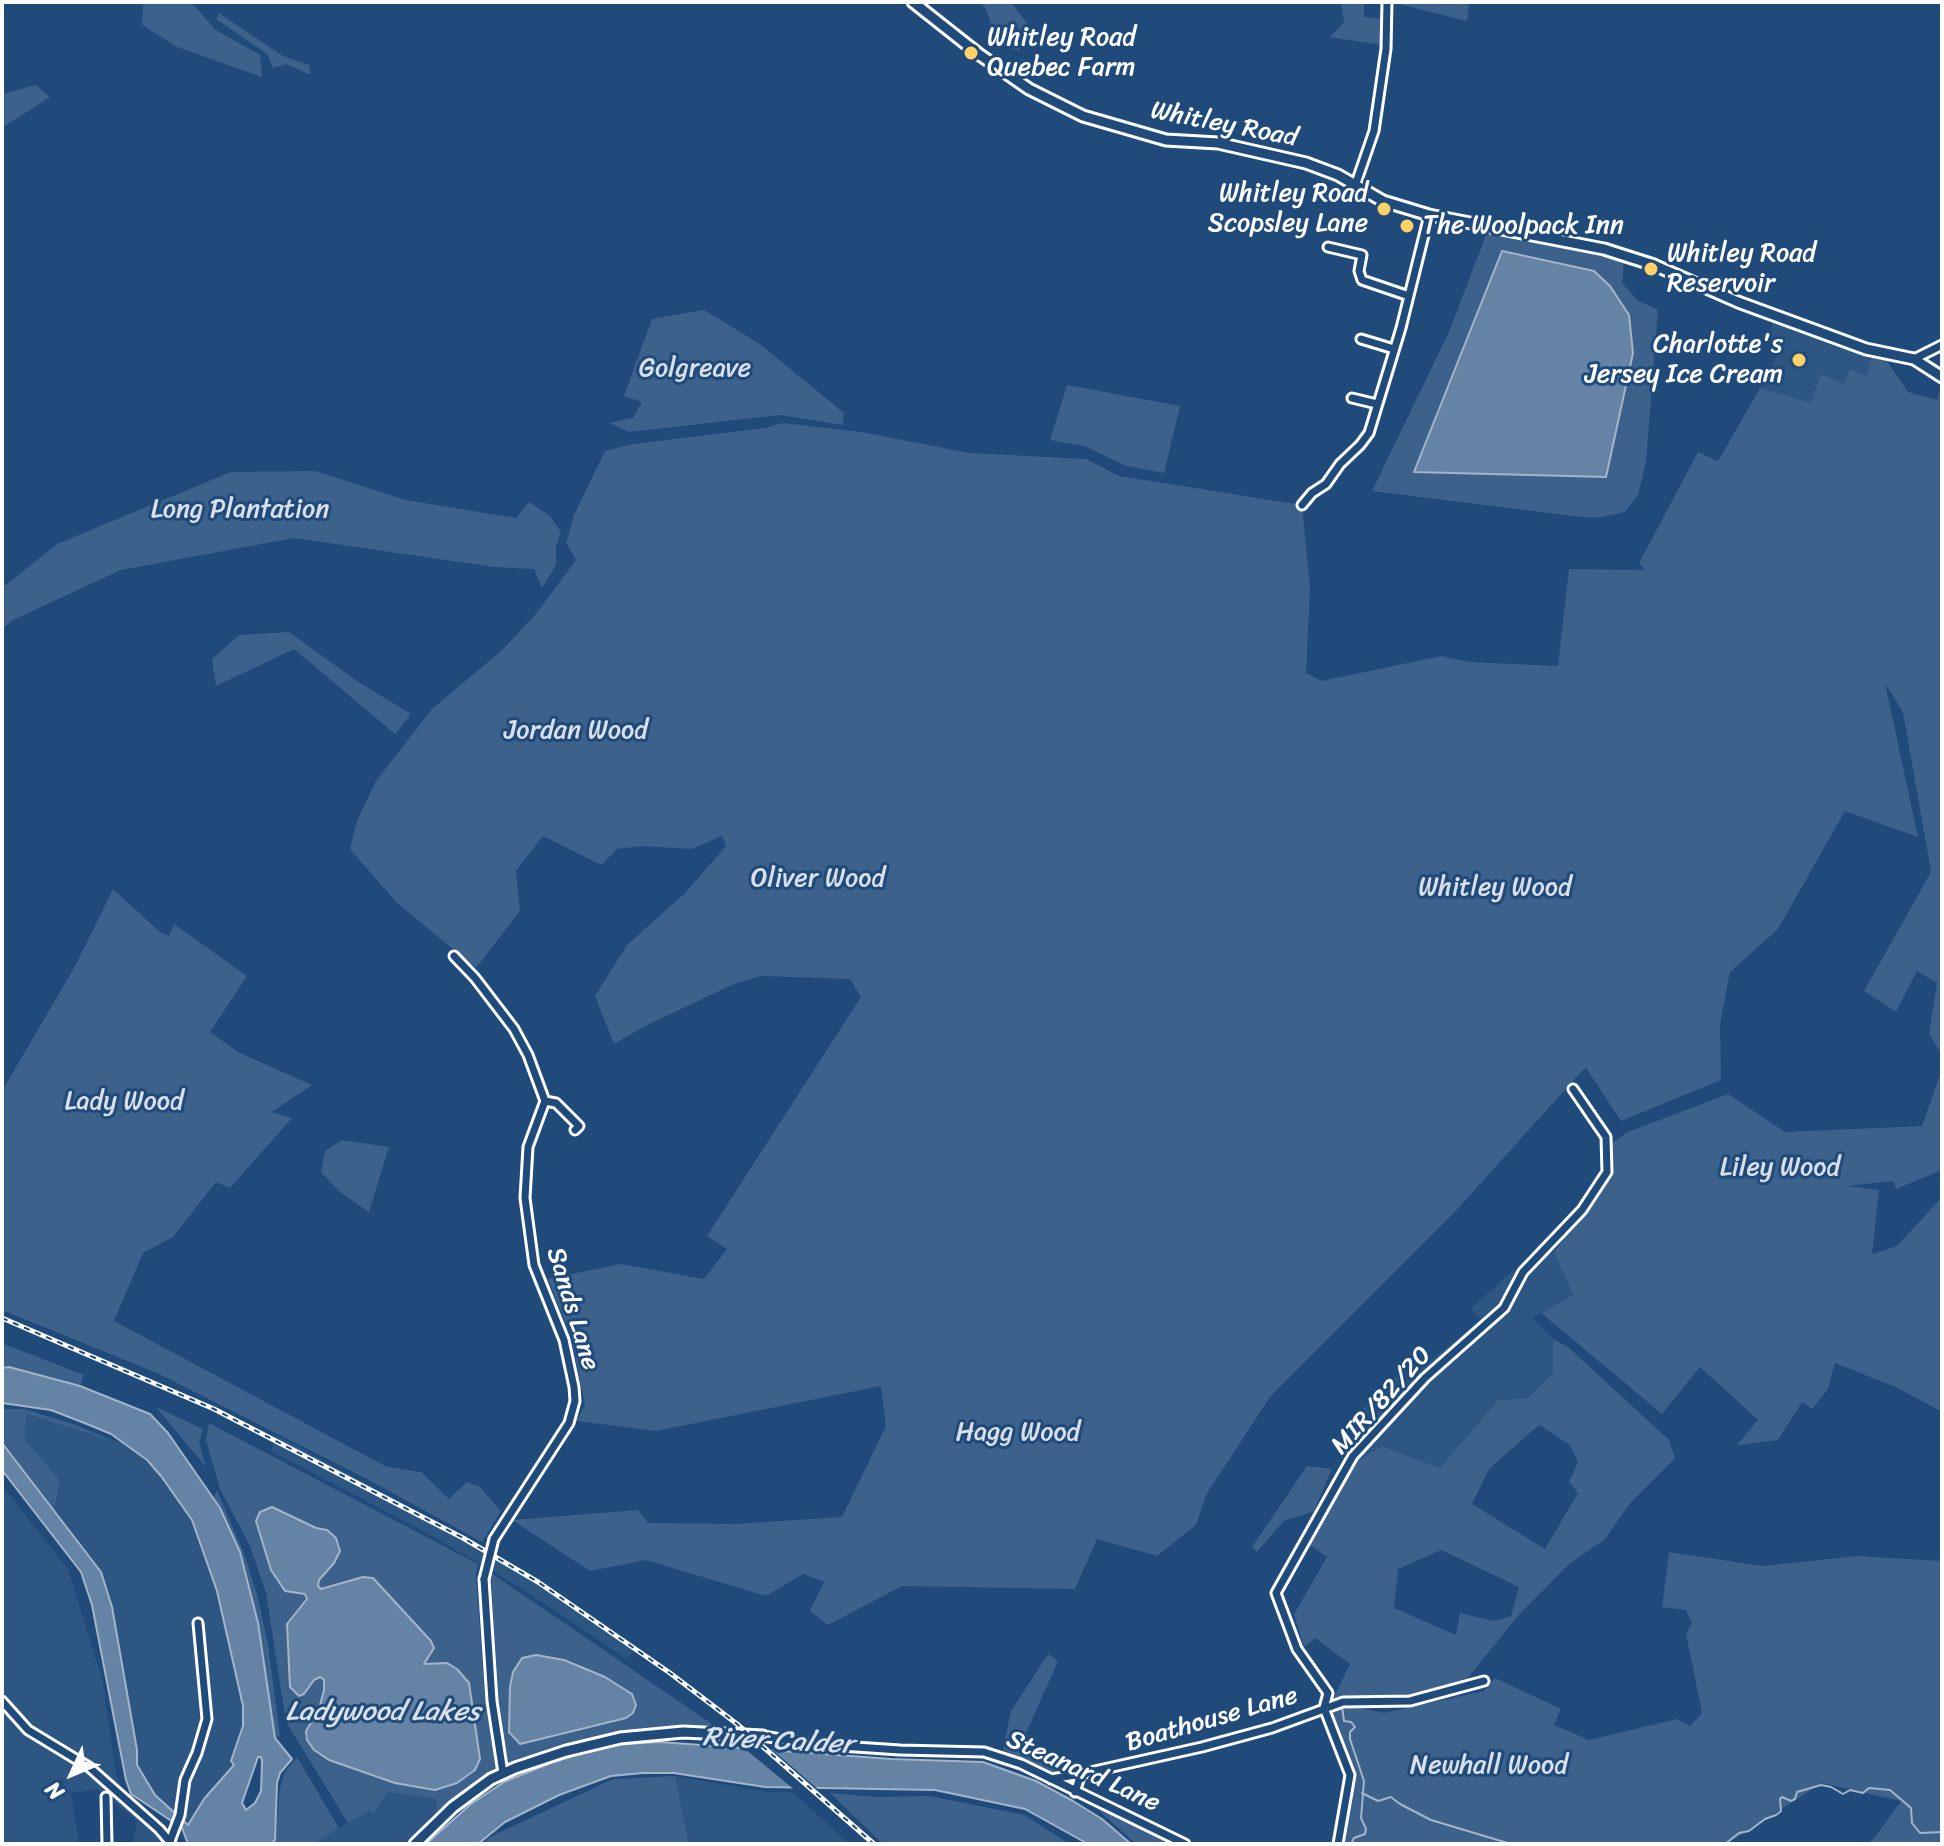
<!DOCTYPE html>
<style>
body{margin:0}
#map{position:relative;width:1944px;height:1846px;overflow:hidden;background:#1f4a7a;font-family:Sriracha,sans-serif}
canvas{display:block}
.frame{position:absolute;inset:0;border:4px solid #fff;pointer-events:none}
.north{position:absolute;left:32px;top:1734px;width:80px;height:80px;-webkit-text-stroke:6px #1f4a7a;paint-order:stroke;rotate:226deg;font-size:22px;font-weight:700;line-height:32px;text-align:center;color:#fff}
.north::after{content:'';display:block;margin:auto;width:28px;height:36px;background:#fff;clip-path:polygon(50% 0,100% 100%,50% 72%,0 100%)}
</style>
<div id="map">
<canvas width="1944" height="1846"></canvas>
<div class="frame"></div>
<div class="north">N</div>
</div>
<script>
const ctx = document.querySelector('canvas').getContext('2d');
ctx.lineJoin = 'round';
function paint(path, color) {
  ctx.fillStyle = color;
  ctx.fill(path, 'evenodd');
}
function shape(rows) {
  const path = new Path2D();
  for (const r of rows) {
    path.moveTo(r[0], r[1]);
    for (let i = 2; i < r.length; i += 2) path.lineTo(r[i], r[i + 1]);
  }
  return path;
}
function stroke(path, color, width, dash) {
  ctx.strokeStyle = color;
  ctx.lineWidth = width;
  ctx.lineCap = dash ? 'butt' : 'round';
  ctx.setLineDash(dash || []);
  ctx.stroke(path);
}
function label(font, color, halo, rows, align = 'center') {
  ctx.font = font + ' Sriracha,sans-serif';
  ctx.lineWidth = 6;
  ctx.setLineDash([]);
  ctx.textBaseline = 'middle';
  ctx.strokeStyle = halo;
  ctx.fillStyle = color;
  for (const [text, x, y, turn = 0] of rows) {
    ctx.save();
    ctx.translate(x, y);
    ctx.rotate((+turn || 0) * Math.PI / 180);
    ctx.textAlign = isNaN(turn) ? turn : align;
    if (halo) ctx.strokeText(text, 0, 0);
    ctx.fillText(text, 0, 0);
    ctx.restore();
  }
}
paint(shape([
 [1774,320,1873,355,1866,376,1844,384,1811,403,1760,388,1783,344,1767,337],
 [1554,1252,1573,1295,1532,1318,1553,1339,1553,1373,1528,1398,1498,1400,1440,1468,1382,1446,1352,1464,1343,1454,1371,1423,1359,1412,1413,1359,1423,1367,1481,1319,1470,1309,1513,1271],
 [26,1414,128,1445,161,1476,192,1520,217,1591,243,1706,242,1716,245,1726,234,1766,188,1825,155,1795,136,1765,137,1750,110,1596,99,1568,54,1510,59,1481,25,1439],
 [276,1435,494,1553,637,1647,627,1659,523,1589,427,1533,271,1451],
 [2,1486,68,1569,103,1682,115,1769,126,1805,166,1844,133,1844,137,1821,97,1789,71,1793,79,1844,2,1844],
 [675,1776,766,1792,792,1792,850,1844,689,1844],
 [387,1792,436,1799,437,1815,407,1844,319,1844,317,1841,369,1811]
]), '#2e5683');
paint(shape([
 [143,2,191,2,216,30,260,55,262,77,177,47,142,25],
 [980,2,1011,2,1028,25,1019,51,998,45,986,9],
 [1341,2,1364,2,1364,17,1382,19,1382,45,1330,37,1344,22],
 [1391,2,1469,2,1467,21],
 [219,13,283,56,309,65,311,75,286,64,273,68,267,54,216,19],
 [36,85,50,97,2,128,2,94],
 [1488,230,1624,260,1622,283,1637,300,1658,310,1646,462,1638,495,1625,512,1602,517,1582,517,1372,491,1448,334],
 [1502,251,1629,315,1633,353,1606,476,1414,472],
 [704,310,760,344,844,413,843,425,780,415,629,432,609,423,633,418,642,402,624,396,652,319],
 [1873,355,1884,357,1908,392,1937,400,1942,385,1942,1055,1929,1034,1937,983,1917,971,1896,1012,1864,991,1931,872,1903,712,1885,683,1918,837,1845,811,1778,929,1730,972,1720,1024,1721,1080,1621,1121,1586,1068,1582,1071,1453,1214,1270,1397,1206,1495,1196,1525,1157,1556,1097,1539,1075,1589,902,1586,828,1625,810,1611,824,1582,803,1574,766,1596,646,1560,590,1571,512,1520,638,1510,648,1523,734,1524,842,1517,886,1426,881,1386,656,1431,577,1421,585,1404,571,1337,548,1279,620,1264,704,1279,727,1249,707,1236,861,997,850,979,760,976,734,984,645,1026,614,1044,595,996,627,945,685,893,726,846,722,836,691,849,641,846,617,849,601,865,543,836,516,871,520,911,476,968,397,903,350,849,357,821,376,781,432,709,501,651,535,615,576,560,566,543,574,515,605,451,633,444,765,428,783,423,861,432,970,453,1086,459,1119,476,1302,505,1310,588,1306,673,1322,681,1441,656,1470,662,1558,666,1569,569,1645,570,1639,563,1698,452,1718,461,1760,388,1811,403,1821,374,1843,384,1850,369,1866,376],
 [1067,385,1180,406,1164,473,1127,466,1084,446,1050,440],
 [315,471,406,500,516,518,529,502,550,516,561,532,556,546,556,565,542,588,534,569,494,567,294,538,121,570,13,620,2,629,2,588,57,544,231,472],
 [289,632,357,681,411,714,395,734,294,649,216,686,212,659,239,635],
 [113,889,160,932,169,936,174,924,247,976,210,1032,238,1052,312,1085,272,1112,292,1118,230,1188,216,1182,173,1237,143,1253,114,1321,387,1467,421,1472,449,1499,467,1482,480,1487,501,1511,482,1542,365,1478,159,1374,2,1310,2,1091,74,968],
 [1942,1069,1942,1170,1896,1189,1893,1181,1846,1186,1879,1190,1872,1254,1897,1246,1942,1197,1942,1412,1898,1388,1835,1363,1828,1389,1812,1409,1802,1402,1778,1440,1737,1445,1758,1420,1700,1367,1662,1414,1541,1313,1573,1295,1554,1252,1586,1210,1610,1170,1611,1144,1628,1132,1728,1094,1785,1132,1922,1126],
 [342,1140,389,1147,369,1212,340,1192,321,1172,325,1151],
 [2,1336,4,1344,84,1375,80,1386,2,1368],
 [1553,1339,1568,1347,1669,1440,1675,1458,1630,1503,1605,1539,1568,1565,1518,1616,1466,1680,1405,1696,1345,1695,1333,1699,1350,1664,1315,1638,1304,1647,1294,1614,1327,1557,1310,1545,1352,1464,1382,1446,1440,1468,1498,1400,1528,1398,1553,1373],
 [1539,1425,1570,1445,1578,1462,1569,1482,1578,1493,1545,1549,1472,1504,1489,1469],
 [1441,1550,1519,1587,1511,1616,1494,1621,1460,1613,1456,1635,1394,1608,1398,1569],
 [156,1407,203,1429,199,1442,206,1467],
 [2,1409,24,1409,76,1425,116,1442,26,1414,25,1439,60,1481,54,1510,2,1443],
 [209,1423,478,1564,476,1574,485,1699,497,1769,437,1815,436,1799,387,1792,374,1813,369,1811,348,1823,286,1722,266,1593,250,1546,220,1489,206,1440],
 [272,1508,316,1528,327,1530,334,1563,319,1580,318,1586,321,1590,363,1577,422,1664,457,1669,469,1683,480,1759,435,1790,395,1783,329,1760,306,1731,319,1710,324,1690,324,1680,321,1677,314,1680,304,1694,292,1616,307,1599,305,1594,296,1592,276,1580,256,1521],
 [1307,1466,1332,1469,1314,1511,1284,1521,1257,1552,1252,1547],
 [217,1491,244,1553,258,1598,268,1644,280,1736,275,1738,258,1623,240,1552,213,1498],
 [1669,1552,1762,1566,1857,1556,1942,1561,1942,1844,1867,1844,1874,1838,1901,1801,1822,1783,1727,1844,1343,1844,1354,1773,1331,1711,1355,1707,1384,1713,1484,1691,1495,1678,1561,1709,1554,1725,1589,1740,1677,1719,1690,1726,1702,1713,1686,1634,1692,1623,1686,1610,1662,1607],
 [491,1573,715,1726,631,1732,567,1743,508,1764,497,1702],
 [513,1672,633,1713,626,1718,526,1743,509,1732,510,1687],
 [1048,1654,1058,1661,1026,1733,1051,1758,1056,1774,1003,1750,1011,1711],
 [297,1757,339,1828,318,1841,319,1844,275,1844,280,1788,285,1772],
 [675,1776,689,1844,482,1844,490,1837,613,1779],
 [830,1793,876,1797,929,1796,1024,1815,1070,1844,883,1844],
 [1097,1809,1158,1835,1172,1844,1136,1844]
]), '#3c618b');
const water = shape([
 [1502,251,1594,271,1610,286,1629,315,1633,353,1606,477,1414,472,1502,251],
 [9,1367,80,1386,150,1414,168,1433,220,1508,240,1552,258,1623,275,1738,292,1759,280,1773,277,1783,275,1840,271,1844,188,1844,182,1828,131,1794,126,1780,92,1605,81,1572,2,1470,2,1443,101,1572,112,1607,137,1750,137,1765,155,1795,188,1825,204,1799,234,1765,231,1761,243,1726,243,1706,217,1591,192,1520,161,1476,147,1460,111,1434,92,1426,51,1410,2,1403,2,1368,9,1367],
 [258,1757,261,1757,262,1762,261,1791,255,1803,246,1810,242,1803,258,1757],
 [272,1507,316,1528,327,1530,336,1538,340,1551,334,1563,319,1580,318,1586,321,1589,363,1577,373,1578,431,1641,434,1648,424,1664,447,1663,457,1669,469,1683,480,1759,475,1770,457,1783,435,1790,395,1783,329,1760,314,1750,307,1740,306,1731,319,1709,324,1690,324,1680,320,1677,314,1680,304,1694,299,1696,290,1687,287,1624,307,1599,305,1594,285,1591,271,1570,256,1521,260,1512,272,1507],
 [536,1655,564,1660,605,1677,632,1694,636,1705,633,1713,626,1718,520,1744,509,1732,510,1687,513,1672,522,1658,536,1655],
 [660,1742,891,1759,983,1762,1036,1781,1073,1801,1102,1819,1131,1844,1088,1844,1025,1809,935,1790,765,1787,674,1773,643,1773,611,1776,559,1795,505,1822,478,1844,426,1844,471,1804,504,1782,553,1762,610,1745,660,1742]
]);
paint(water, '#6583a4');
stroke(water, '#a3b5c8', 2);
paint(shape([
 [739,1744,769,1747,820,1791,796,1791]
]), '#1f4a7a');
stroke(shape([
 [1342,1707,1344,1721,1351,1722,1355,1727,1350,1732,1350,1739,1364,1781,1361,1818,1366,1829,1365,1834,1354,1838,1351,1844],
 [1362,1793,1378,1801,1391,1797,1400,1804,1431,1820,1511,1844],
 [1725,1844,1739,1833,1749,1831,1765,1819,1776,1815,1781,1811,1780,1799,1782,1797,1791,1801,1795,1799,1797,1792,1821,1785,1831,1787,1843,1794,1850,1790,1863,1793,1869,1788,1890,1790,1911,1808,1912,1823,1920,1833,1942,1832]
]), '#a3b5c8', 2);
const street = shape([
 [1355,186,1374,131,1386,49,1387,2],
 [1328,247,1362,255,1359,271,1362,280,1409,296],
 [1361,339,1394,349],
 [1914,359,1942,345],
 [1352,398,1377,404],
 [1302,505,1312,493,1326,484,1340,464,1360,445,1369,433,1401,328,1429,215],
 [454,956,475,978,514,1029,528,1055,545,1101,528,1147,525,1198,534,1265,564,1340,574,1387,575,1401,569,1423,494,1539],
 [545,1101,556,1103,579,1126,575,1130],
 [484,1579,492,1701,503,1773],
 [2,1701,28,1730,89,1767,159,1829,171,1843],
 [763,1736,811,1744,900,1750,984,1752,1021,1764,1185,1844],
 [1051,1779,1081,1774],
 [1075,1792,1081,1774,1202,1747,1272,1728,1343,1702,1410,1701,1484,1681],
 [106,1797,107,1844],
 [170,1841,180,1815,185,1780,197,1753,207,1719,198,1623],
 [1338,1844,1350,1775,1324,1708,1328,1693,1297,1649,1276,1593,1353,1456,1425,1378,1504,1308,1523,1272,1582,1210,1607,1172,1606,1137,1573,1089]
]);
const secondary = shape([
 [913,2,980,55,1029,89,1083,116,1166,140,1218,143,1306,163,1338,175,1383,201,1429,215,1604,249,1654,265,1738,302,1866,349,1914,359,1942,377],
 [415,1844,453,1807,491,1779,515,1768,566,1751,620,1738,683,1732,763,1736]
]);
stroke(street, '#fff', 13);
stroke(secondary, '#fff', 15);
stroke(street, '#1f4a7a', 7);
stroke(secondary, '#1f4a7a', 9);
const rail = shape([
 [2,1318,214,1409,463,1538,538,1582,670,1673,737,1724,874,1844]
]);
stroke(rail, '#fff', 5);
stroke(rail, '#1f4a7a', 2, [6]);
const streetBridge = shape([
 [484,1579,494,1539]
]);
stroke(streetBridge, '#fff', 13, []);
stroke(streetBridge, '#1f4a7a', 7);
for (const [x, y, r, color] of [
 [971,53,8,"#ffd166"],
 [1384,209,8,"#ffd166"],
 [1407,226,8,"#ffd166"],
 [1651,269,8,"#ffd166"],
 [1799,360,8,"#ffd166"]
]) {
  const dot = new Path2D();
  dot.arc(x, y, r, 0, 2 * Math.PI);
  ctx.fillStyle = color;
  ctx.fill(dot);
  stroke(dot, '#1f4a7a', 3);
}
label('26px', '#fff', '#1f4a7a', [
 ["Whitley Road",987,38],
 ["Quebec Farm",987,68],
 ["Whitley Road",1368,194,"right"],
 ["Scopsley Lane",1368,224,"right"],
 ["The Woolpack Inn",1423,226],
 ["Whitley Road",1667,254],
 ["Reservoir",1667,284],
 ["Charlotte's",1783,345,"right"],
 ["Jersey Ice Cream",1783,375,"right"]
], 'left');
label('26px', '#fff', '#1f4a7a', [
 ["Whitley Road",1224,125,11],
 ["Sands Lane",572,1309,73],
 ["MIR/82/20",1382,1401,-48],
 ["Boathouse Lane",1212,1720,-16],
 ["Steanard Lane",1083,1772,24]
]);
label('26px', '#d8dfe8', '#1f4a7a', [
 ["Golgreave",695,369],
 ["Long Plantation",240,510],
 ["Jordan Wood",576,731],
 ["Oliver Wood",818,879],
 ["Whitley Wood",1495,888],
 ["Lady Wood",124,1102],
 ["Liley Wood",1780,1168],
 ["Hagg Wood",1018,1433],
 ["Newhall Wood",1489,1766]
]);
label('italic 28px', '#d8e0e8', '#1f4a7a', [
 ["Ladywood Lakes",383,1713],
 ["River Calder",778,1742,3]
]);
</script>
